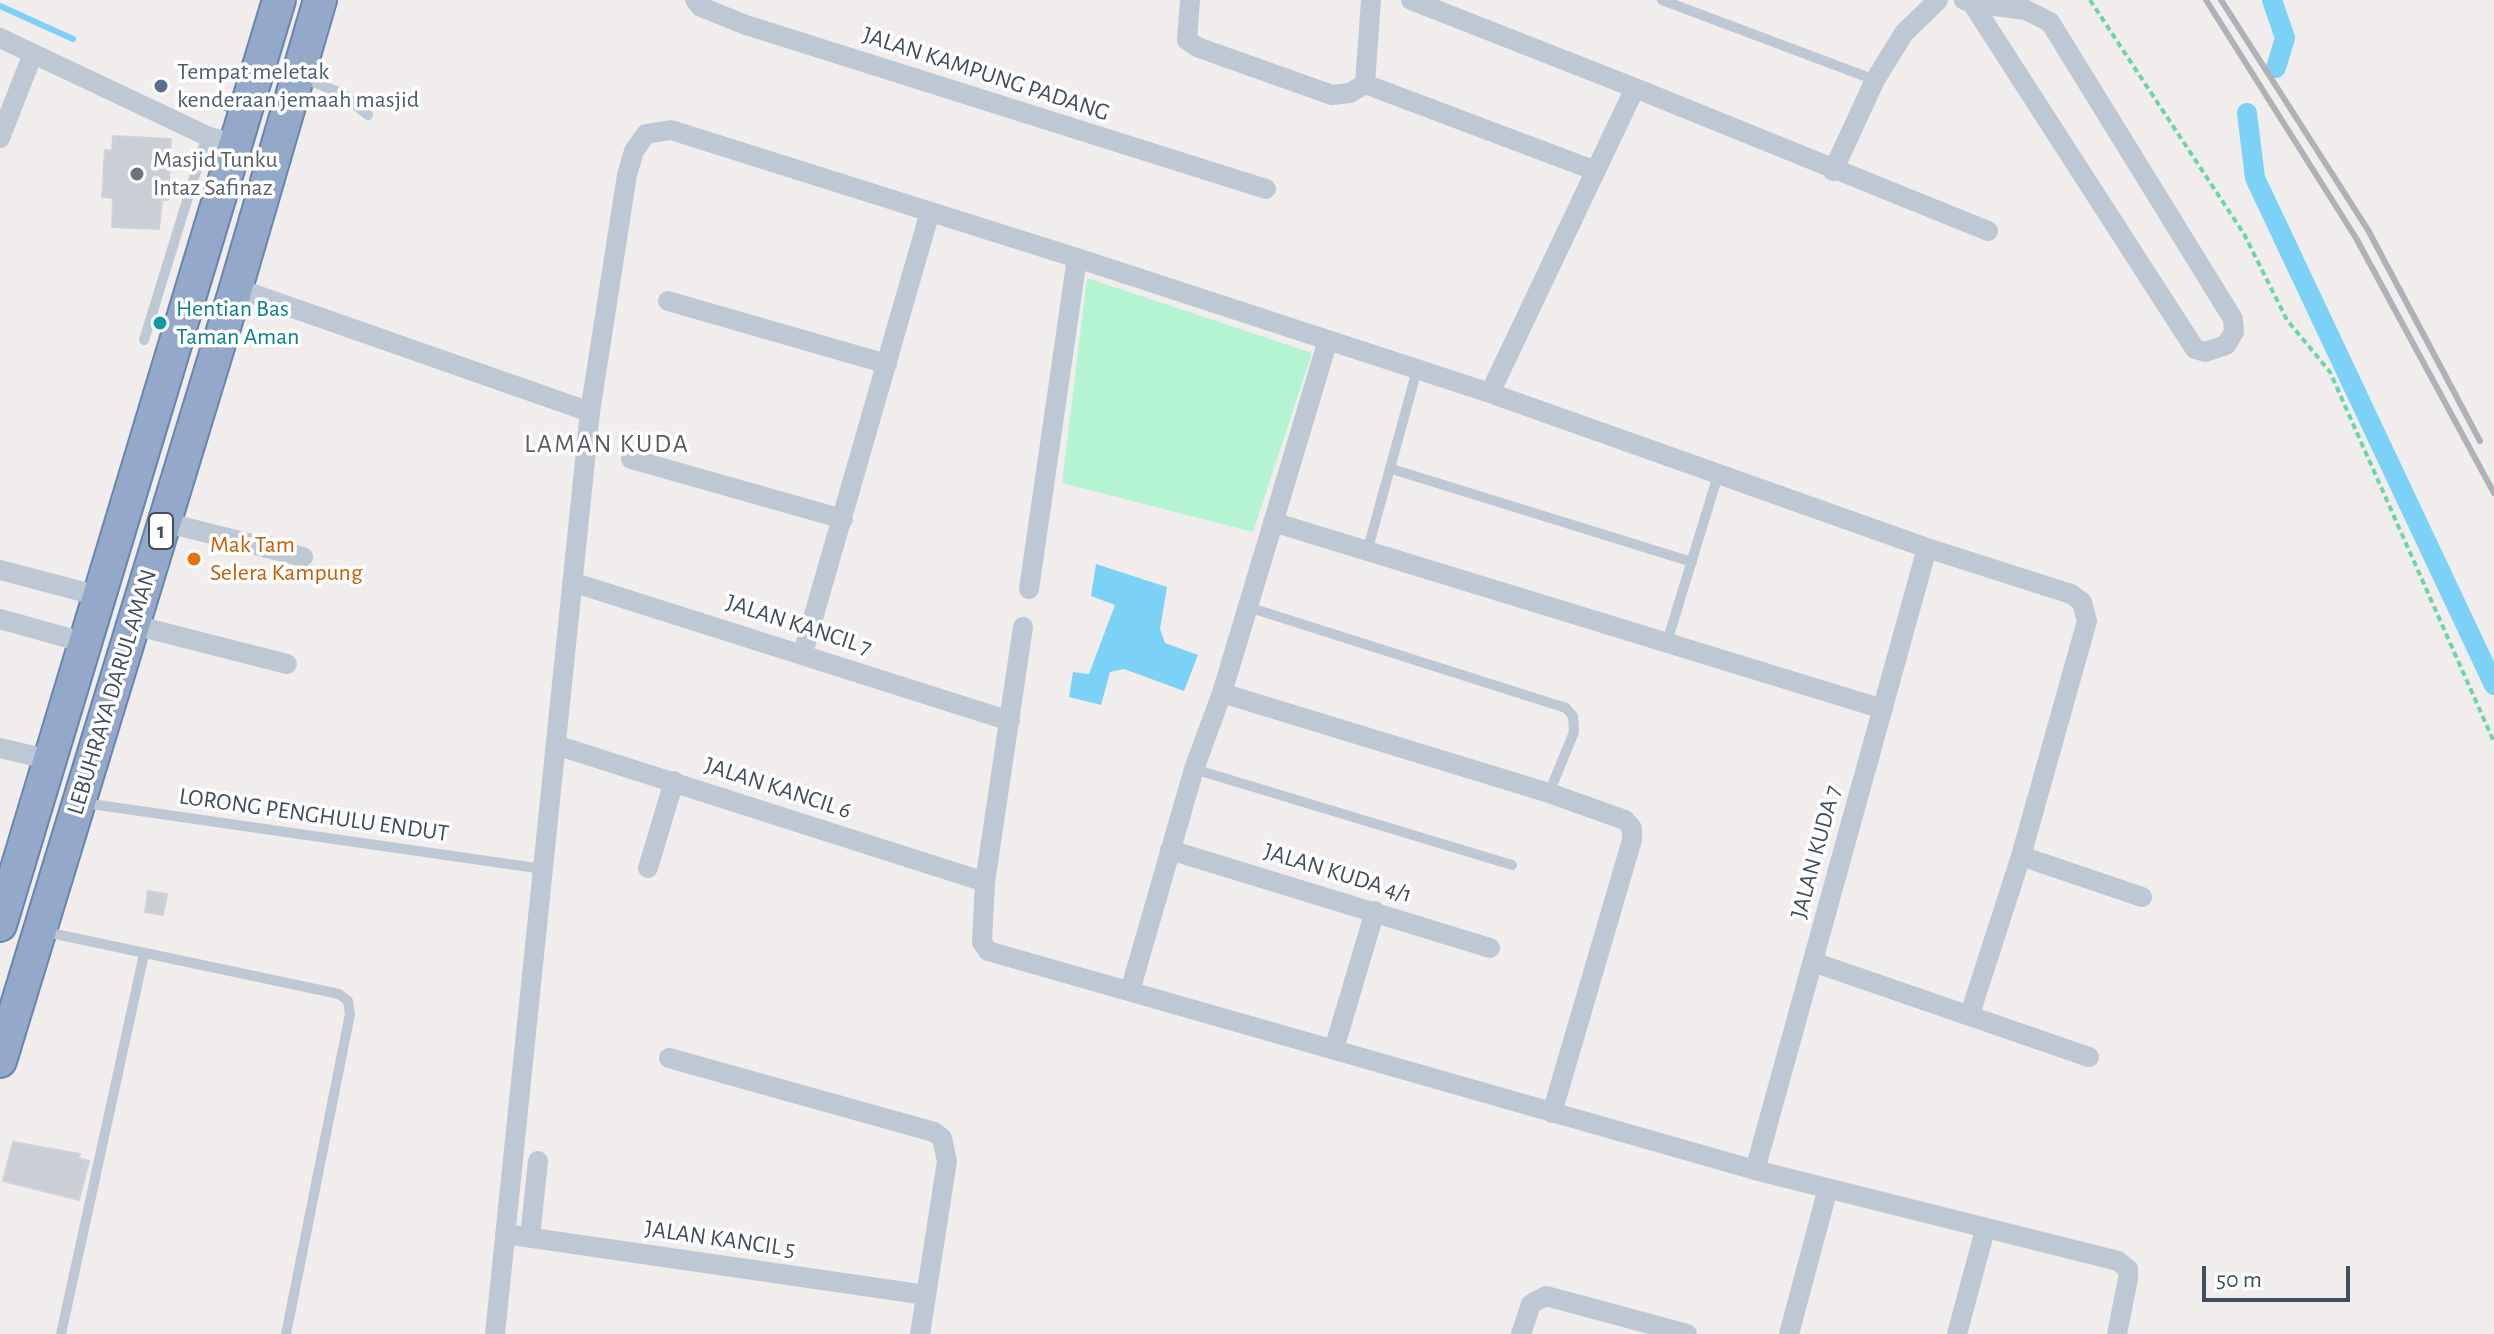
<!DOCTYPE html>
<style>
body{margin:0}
#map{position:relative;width:2494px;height:1334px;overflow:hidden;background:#f0edec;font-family:"Alegreya Sans",sans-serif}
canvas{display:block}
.scale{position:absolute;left:2202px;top:1266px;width:148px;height:36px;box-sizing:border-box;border:4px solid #434e5c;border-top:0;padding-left:10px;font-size:24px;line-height:28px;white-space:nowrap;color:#434e5c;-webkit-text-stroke:6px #fff;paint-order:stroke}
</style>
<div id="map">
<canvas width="2494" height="1334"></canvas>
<div class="scale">50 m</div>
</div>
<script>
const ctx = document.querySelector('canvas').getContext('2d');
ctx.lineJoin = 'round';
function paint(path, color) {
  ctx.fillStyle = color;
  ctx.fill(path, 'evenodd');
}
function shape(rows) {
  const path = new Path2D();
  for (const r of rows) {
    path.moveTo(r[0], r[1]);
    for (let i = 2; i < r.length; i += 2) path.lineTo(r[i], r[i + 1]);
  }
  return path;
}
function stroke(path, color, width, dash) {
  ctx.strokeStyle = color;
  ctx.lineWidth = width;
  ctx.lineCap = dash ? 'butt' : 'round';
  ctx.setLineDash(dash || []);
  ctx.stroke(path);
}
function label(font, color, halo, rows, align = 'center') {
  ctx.font = font + ' "Alegreya Sans",sans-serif';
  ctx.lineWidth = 7;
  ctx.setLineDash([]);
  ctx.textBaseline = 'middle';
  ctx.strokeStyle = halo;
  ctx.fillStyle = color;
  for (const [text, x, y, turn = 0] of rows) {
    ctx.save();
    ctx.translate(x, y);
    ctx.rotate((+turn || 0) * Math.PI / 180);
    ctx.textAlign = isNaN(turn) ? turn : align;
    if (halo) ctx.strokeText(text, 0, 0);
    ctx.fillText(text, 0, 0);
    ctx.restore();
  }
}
paint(shape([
 [1087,278,1312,353,1253,532,1062,483]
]), '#b4f4d3');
paint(shape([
 [1096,564,1167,587,1160,629,1165,643,1198,655,1184,691,1124,669,1110,672,1101,705,1069,697,1073,672,1089,674,1115,605,1091,596]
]), '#7cd2f6');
stroke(shape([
 [0,6,73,39],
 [214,103,229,110]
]), '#7cd2f6', 6);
stroke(shape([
 [2272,0,2285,38,2276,68],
 [2247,113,2255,178,2494,685]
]), '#7cd2f6', 20);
const building = shape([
 [113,136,171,139,168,200,162,200,159,229,112,227,113,198,102,197,105,150,112,151,113,136],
 [148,891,167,894,163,915,145,912,148,891],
 [13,1142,80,1154,78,1158,89,1161,79,1200,3,1181,13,1142]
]);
paint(building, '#cbced5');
stroke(building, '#d0d2d9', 2);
const trunk = shape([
 [0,925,279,0],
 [0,1061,236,288,320,0]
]);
stroke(trunk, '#6984ae', 36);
stroke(shape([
 [2090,0,2244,234,2287,320,2330,372,2494,742]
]), '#69d6aa', 4, [6, 4]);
stroke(shape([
 [1662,0,1875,80],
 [301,77,341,93,368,115],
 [144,340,207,136],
 [1392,469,1692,562],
 [1367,552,1417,370],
 [1248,607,1566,708,1573,716,1574,732,1549,793],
 [1667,642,1718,475],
 [1194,769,1512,865],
 [84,803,543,869],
 [46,932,339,994,348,1001,350,1014,286,1334],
 [61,1334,144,954]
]), '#bec8d4', 10);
stroke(shape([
 [695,0,701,7,746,25,1266,189],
 [1190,0,1187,40,1197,47,1332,95,1350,93,1365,84,1371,0],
 [1411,0,1635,88,1490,393],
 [1964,0,1972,3,2195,349,2205,352,2226,345,2234,332,2233,319,2050,22,2026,10,1972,3],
 [0,38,207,136,235,144],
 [1365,84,1596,171],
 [1635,88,1988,231],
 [0,138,32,56],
 [1833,171,1875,80,1904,33,1938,0],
 [236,288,590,412],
 [668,301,887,364],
 [1328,340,1222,693,1549,793,1625,820,1632,828,1632,840,1552,1113],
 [631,459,843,519],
 [164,522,303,557],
 [1273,522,1883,709],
 [0,570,99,596],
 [572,582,1010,721],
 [1029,589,1077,258],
 [0,619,86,643],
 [134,625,287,664],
 [1023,627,985,882,982,942,988,951,1755,1170,2118,1261,2128,1269,2128,1279,2117,1334],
 [803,653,930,212],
 [556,745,985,882],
 [0,748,51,760],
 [1170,850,1490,948],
 [2021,856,2142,897],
 [648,868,674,781],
 [1813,962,2089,1057],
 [1130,991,1194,769,1222,693],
 [1334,1049,1375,911],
 [669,1058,934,1132,942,1138,947,1161,920,1334],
 [1755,1170,1927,548],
 [505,1234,926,1295],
 [530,1237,538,1161],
 [495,1334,590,412,627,175,634,151,646,134,671,130,1077,258,1490,393,1927,548,2071,594,2082,602,2087,621,2021,856,1970,1014],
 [1521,1334,1531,1304,1546,1296,1687,1334],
 [1789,1334,1828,1188],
 [1957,1334,1985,1230]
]), '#bec8d4', 20);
stroke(trunk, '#94a9c9', 32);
stroke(shape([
 [2206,0,2356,238,2494,493],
 [2221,0,2368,230,2480,441]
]), '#aeb1b8', 6);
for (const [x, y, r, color] of [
 [161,86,8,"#5c6f8a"],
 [137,174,8,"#6b7280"],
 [160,323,8,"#0f9aa8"],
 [194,559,8,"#e8710a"]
]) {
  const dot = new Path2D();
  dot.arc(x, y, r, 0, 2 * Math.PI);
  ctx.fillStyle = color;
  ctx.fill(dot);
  stroke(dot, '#fff', 3);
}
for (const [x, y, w] of [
 [161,531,24]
]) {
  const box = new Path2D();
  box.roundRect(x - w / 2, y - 18, w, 36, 6);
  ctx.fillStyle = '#fff';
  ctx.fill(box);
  stroke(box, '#434e5c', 2);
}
label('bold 22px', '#434e5c', null, [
 ["1",161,531]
]);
label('24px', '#4e5e75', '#fff', [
 ["Tempat meletak",177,72],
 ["kenderaan jemaah masjid",177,100]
], 'left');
label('24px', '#434e5c', '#fff', [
 ["JALAN KAMPUNG PADANG",986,74,18],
 ["JALAN KANCIL 7",799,625,18],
 ["LEBUHRAYA DARUL AMAN",112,692,-73],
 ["JALAN KANCIL 6",778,788,18],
 ["LORONG PENGHULU ENDUT",314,815,8],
 ["JALAN KUDA 7",1816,852,-75],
 ["JALAN KUDA 4/1",1338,873,17],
 ["JALAN KANCIL 5",720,1239,8]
]);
label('24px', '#5b616d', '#fff', [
 ["Masjid Tunku",153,160],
 ["Intaz Safinaz",153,188]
], 'left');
label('24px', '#0d838f', '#fff', [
 ["Hentian Bas",176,309],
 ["Taman Aman",176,337]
], 'left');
label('24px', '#c56008', '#fff', [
 ["Mak Tam",210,545],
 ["Selera Kampung",210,573]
], 'left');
ctx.letterSpacing = '2px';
label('26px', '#595c63', '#fff', [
 ["LAMAN KUDA",607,444]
]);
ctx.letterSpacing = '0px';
</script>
